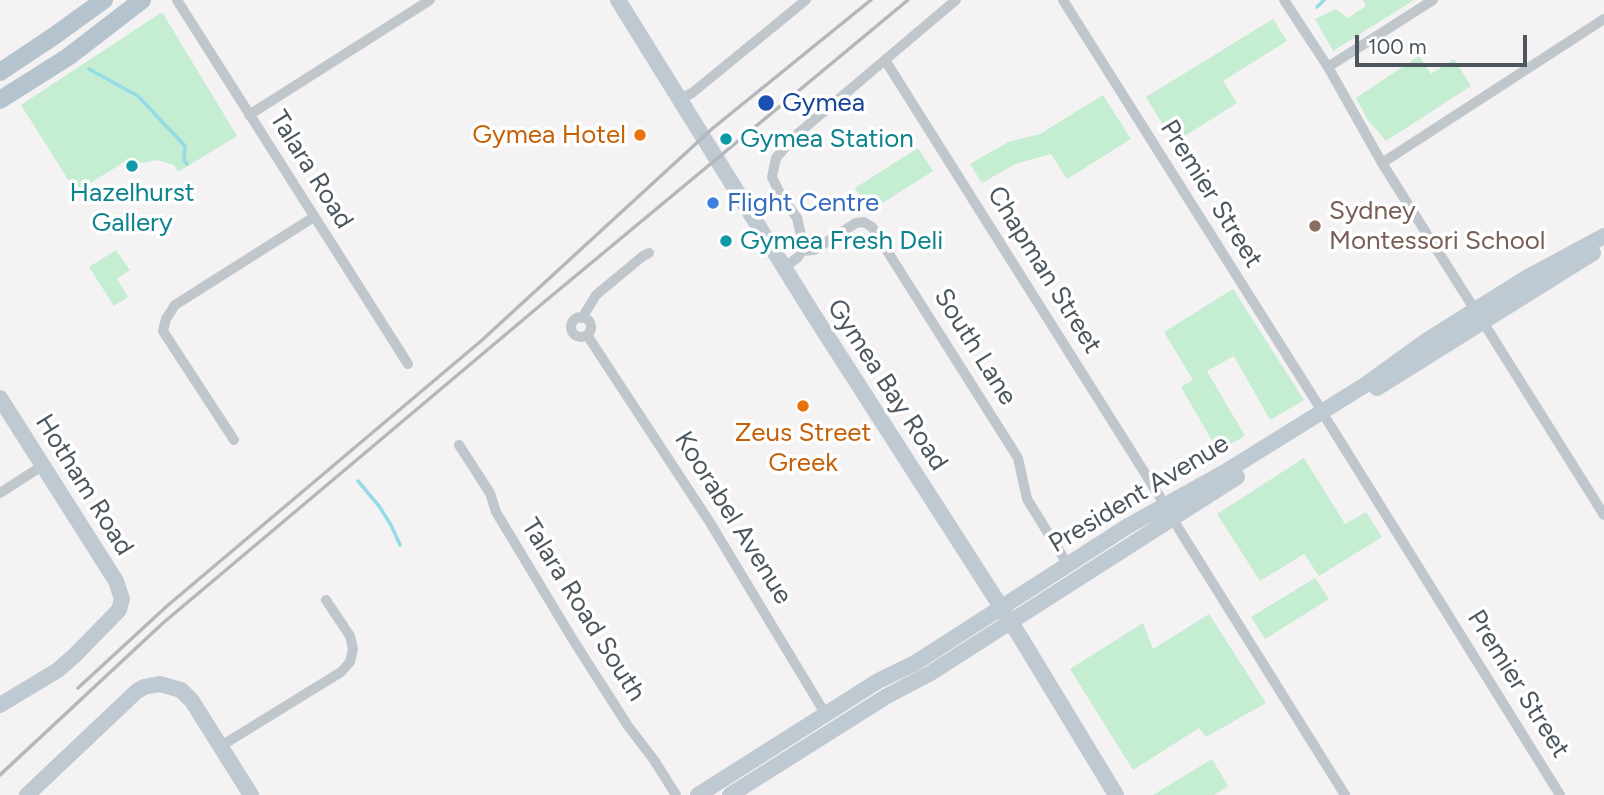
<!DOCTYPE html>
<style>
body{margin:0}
#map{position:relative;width:1604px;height:795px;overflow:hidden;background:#f4f2f2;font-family:Figtree,sans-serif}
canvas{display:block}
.scale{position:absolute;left:1355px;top:35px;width:172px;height:32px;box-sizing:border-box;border:4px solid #4b565e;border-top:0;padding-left:9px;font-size:21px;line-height:24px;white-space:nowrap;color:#4b565e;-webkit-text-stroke:5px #fff;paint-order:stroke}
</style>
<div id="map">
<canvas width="1604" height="795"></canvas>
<div class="scale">100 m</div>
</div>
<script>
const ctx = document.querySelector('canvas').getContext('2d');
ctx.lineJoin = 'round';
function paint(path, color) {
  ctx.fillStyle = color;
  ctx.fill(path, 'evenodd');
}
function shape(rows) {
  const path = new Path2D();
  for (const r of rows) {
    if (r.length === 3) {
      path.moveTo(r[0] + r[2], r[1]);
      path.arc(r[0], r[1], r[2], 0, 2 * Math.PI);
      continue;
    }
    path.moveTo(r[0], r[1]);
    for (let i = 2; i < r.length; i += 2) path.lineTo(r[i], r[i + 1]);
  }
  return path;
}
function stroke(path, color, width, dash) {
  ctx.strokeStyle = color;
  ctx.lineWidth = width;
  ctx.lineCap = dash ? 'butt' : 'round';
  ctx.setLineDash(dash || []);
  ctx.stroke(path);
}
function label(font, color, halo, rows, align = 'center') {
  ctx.font = font + ' Figtree,sans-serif';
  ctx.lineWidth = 7;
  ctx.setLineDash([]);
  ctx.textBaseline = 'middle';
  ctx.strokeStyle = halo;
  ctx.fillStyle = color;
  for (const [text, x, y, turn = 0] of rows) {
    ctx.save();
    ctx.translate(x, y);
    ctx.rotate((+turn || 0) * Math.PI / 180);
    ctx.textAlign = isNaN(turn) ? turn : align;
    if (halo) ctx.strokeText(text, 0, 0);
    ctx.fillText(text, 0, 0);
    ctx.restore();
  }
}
paint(shape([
 [1363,0,1414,0,1333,51,1315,19,1336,9,1348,18,1366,6],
 [162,12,237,136,178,172,174,165,157,160,141,163,135,167,129,159,76,192,21,105],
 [1273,19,1287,41,1223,81,1237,103,1174,143,1146,97],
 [1419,56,1431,74,1454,59,1471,86,1386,141,1368,120,1356,98],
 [1103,95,1131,139,1067,179,1051,154,1015,164,982,183,970,164,1008,142,1040,134],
 [918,148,933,171,870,211,855,188],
 [116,250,130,270,117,279,128,297,114,306,89,267],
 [1233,289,1304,400,1270,420,1234,356,1207,371,1245,436,1218,451,1181,387,1193,380,1164,332],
 [1304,458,1345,524,1366,512,1382,537,1319,576,1304,554,1260,581,1217,514],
 [1315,578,1329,599,1265,639,1251,617],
 [1209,614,1266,703,1206,737,1199,728,1133,770,1070,669,1143,623,1153,649],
 [1212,759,1228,786,1214,795,1153,795]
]), '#c5edd2');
stroke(shape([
 [1317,7,1324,0],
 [89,69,138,96,185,146,184,160,187,164],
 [358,481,379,506,391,525,400,545]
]), '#95dbe7', 3.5);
stroke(shape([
 [177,0,408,364],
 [1063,0,1322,411],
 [1284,0,1328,67,1382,163,1475,310],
 [885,60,1165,505],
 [1328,67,1433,0],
 [680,99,692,93,806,0],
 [249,115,430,0],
 [1382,163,1604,19],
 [802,251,814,250,856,223,864,222,872,227,1018,458,1027,499,1068,565],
 [784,268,797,258,802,251,803,243,797,218,781,196,772,177,776,158,795,136,956,0],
 [581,327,10],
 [582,318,596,295,643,256,649,253],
 [1483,322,1604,515],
 [587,335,709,521,826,715],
 [1327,420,1560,795],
 [234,440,163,331,166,319,175,305,314,217],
 [459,445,490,493,496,512,575,643,628,726,654,760,676,795],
 [0,493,42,466],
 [1172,518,1345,795],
 [221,746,341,672,350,662,353,649,350,636,326,600]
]), '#bfc7cd', 10);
stroke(shape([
 [618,0,813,314,1019,635,1116,795],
 [1377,388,1593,253],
 [0,398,116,581,122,599,119,610,75,655,58,670,0,705],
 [27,795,137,691,144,687,160,684,181,690,192,701,251,795],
 [698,795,878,681,915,663,1128,526,1225,472,1365,385,1426,341,1526,278,1604,236],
 [730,795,887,696,929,674,1237,477]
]), '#bfc9d2', 16);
stroke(shape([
 [0,72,54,36,104,0],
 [0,100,68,57,142,0]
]), '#b4c3ce', 18);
stroke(shape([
 [78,688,167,606,481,341,713,128,871,0],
 [0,775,163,623,543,303,908,0]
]), '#b4b7bb', 3.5);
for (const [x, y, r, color] of [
 [766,103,9,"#1a4fb4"],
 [640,135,7,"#e8710a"],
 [726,139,7,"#0f9aa8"],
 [132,166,7,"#0f9aa8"],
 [713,203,7,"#3f7fe0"],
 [1315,226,7,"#8d6e63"],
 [726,241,7,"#0f9aa8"],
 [803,406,7,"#e8710a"]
]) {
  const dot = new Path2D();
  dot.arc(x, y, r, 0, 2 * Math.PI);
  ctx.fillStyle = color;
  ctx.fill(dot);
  stroke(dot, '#fff', 2.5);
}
label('26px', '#164399', '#fff', [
 ["Gymea",782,103]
], 'left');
label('26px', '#c56008', '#fff', [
 ["Gymea Hotel",626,135],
 ["Zeus Street",803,433,"center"],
 ["Greek",803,463,"center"]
], 'right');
label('26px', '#0d838f', '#fff', [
 ["Gymea Station",740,139],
 ["Hazelhurst",132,193,"center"],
 ["Gallery",132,223,"center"],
 ["Gymea Fresh Deli",740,241]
], 'left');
label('26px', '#4b565e', '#fff', [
 ["Talara Road",311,170,58],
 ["Premier Street",1211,194,58],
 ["Chapman Street",1044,270,58],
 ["South Lane",975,347,58],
 ["Gymea Bay Road",887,385,57],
 ["Hotham Road",84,485,58],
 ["President Avenue",1139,494,-31],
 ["Koorabel Avenue",733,518,58],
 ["Talara Road South",583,610,58],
 ["Premier Street",1518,684,58]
]);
label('26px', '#366cbe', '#fff', [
 ["Flight Centre",727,203]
], 'left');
label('26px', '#785e54', '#fff', [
 ["Sydney",1329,211],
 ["Montessori School",1329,241]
], 'left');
</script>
